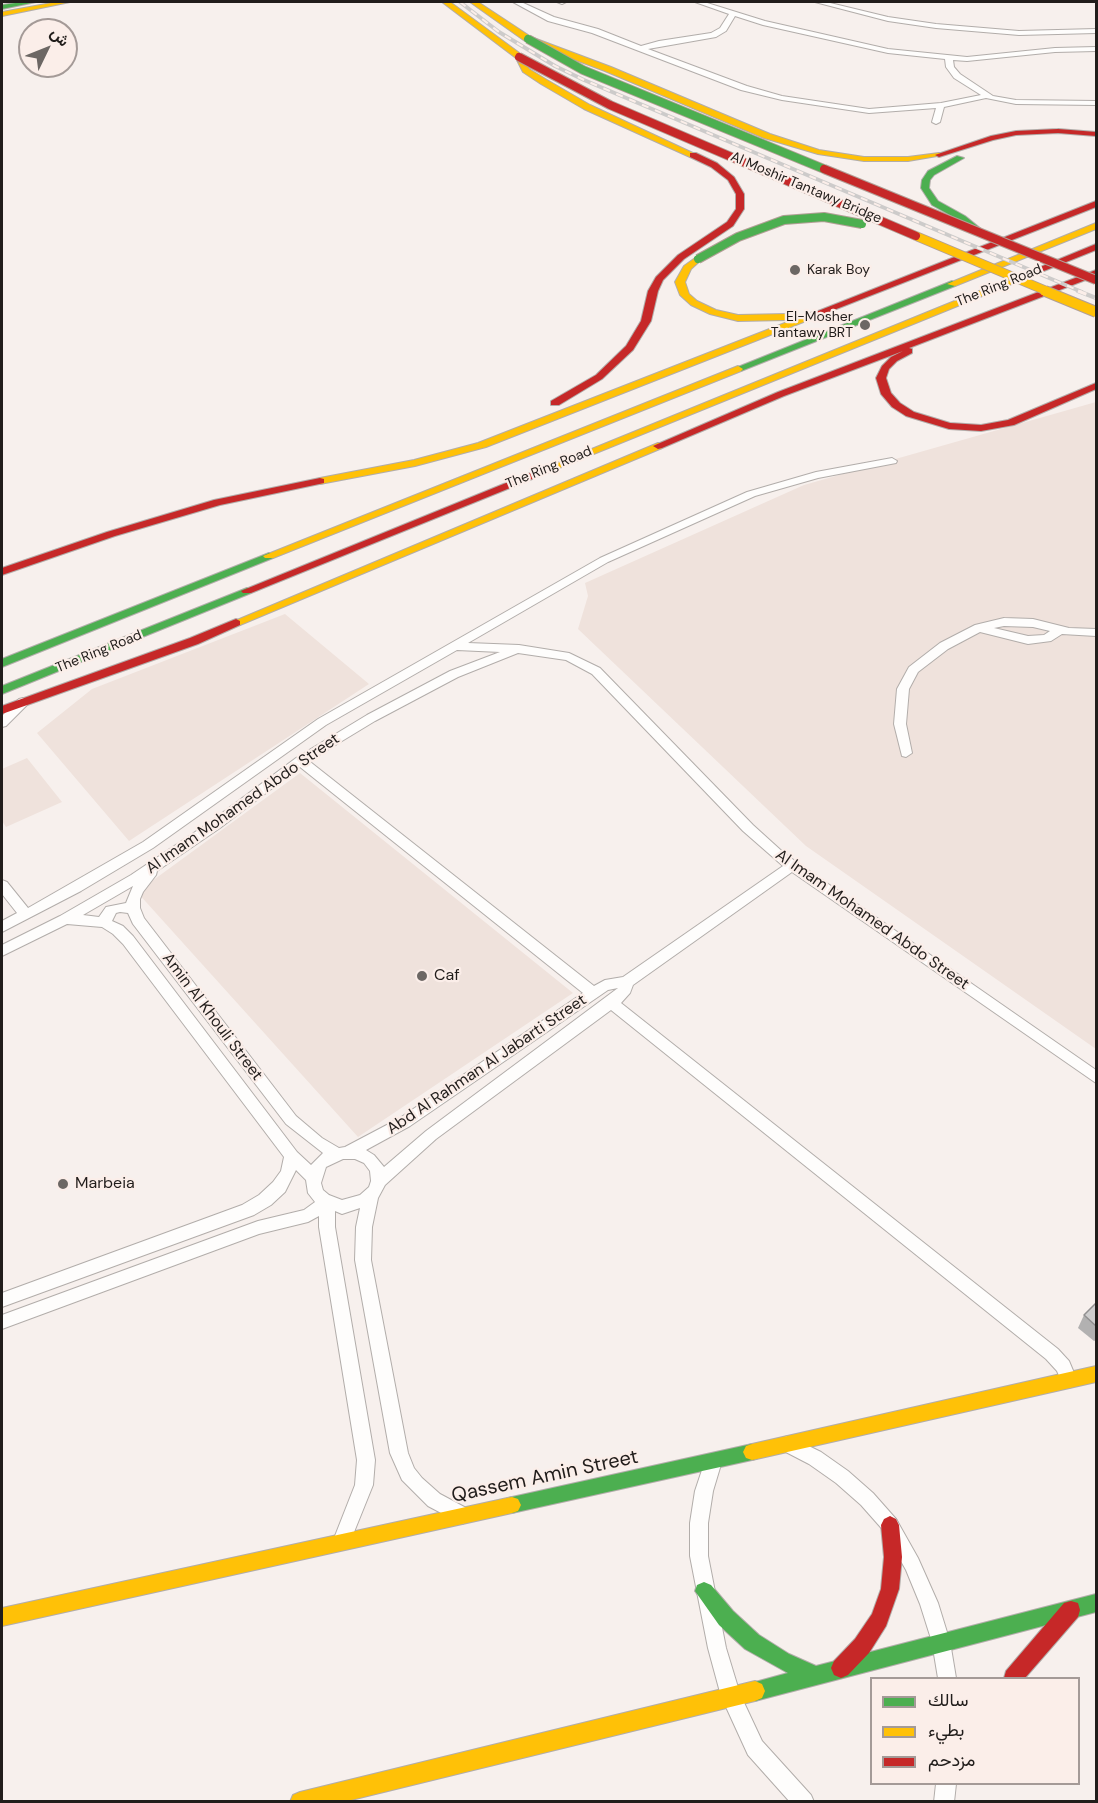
<!DOCTYPE html>
<meta charset="utf-8">
<style>
body{margin:0}
#map{position:relative;width:1098px;height:1803px;overflow:hidden;background:#f7f0ed;font-family:"DM Sans",Vazirmatn,sans-serif}
canvas{display:block}
.frame{position:absolute;inset:0;border:3px solid #211d1b;pointer-events:none}
.legend{position:absolute;left:870px;top:1677px;width:210px;height:108px;box-sizing:border-box;background:#fbeee9;border:2px solid #a49a97;margin:0;padding:8px 10px;list-style:none;font-size:18px;color:#211d1b}
.legend li{display:flex;align-items:center;gap:12px;height:30px}
.legend b{width:30px;border:2px solid #a49a97}
.north{position:absolute;left:18px;top:18px;width:60px;height:60px;box-sizing:border-box;background:#fbeee9;border:2px solid #a49a97;border-radius:50%;rotate:47deg;font-size:16px;font-weight:700;line-height:24px;text-align:center;color:#211d1b}
.north::after{content:'';display:block;margin:auto;width:21px;height:27px;background:#6c6764;clip-path:polygon(50% 0,100% 100%,50% 72%,0 100%)}
</style>
<div id="map">
<canvas width="1098" height="1803"></canvas>
<div class="frame"></div>
<ul class="legend">
<li><b style="height:8px;background:#4caf50"></b>سالك</li>
<li><b style="height:8px;background:#ffc107"></b>بطيء</li>
<li><b style="height:8px;background:#c62828"></b>مزدحم</li>
</ul>
<div class="north">ش</div>
</div>
<script>
const ctx = document.querySelector('canvas').getContext('2d');
ctx.lineJoin = 'round';
function paint(path, color) {
  ctx.fillStyle = color;
  ctx.fill(path, 'evenodd');
}
function shape(rows) {
  const path = new Path2D();
  for (const r of rows) {
    path.moveTo(r[0], r[1]);
    for (let i = 2; i < r.length; i += 2) path.lineTo(r[i], r[i + 1]);
  }
  return path;
}
function stroke(path, color, width, dash) {
  ctx.strokeStyle = color;
  ctx.lineWidth = width;
  ctx.lineCap = dash ? 'butt' : 'round';
  ctx.setLineDash(dash || []);
  ctx.stroke(path);
}
function label(font, color, halo, rows, align = 'center') {
  ctx.font = font + ' "DM Sans",sans-serif';
  ctx.lineWidth = 4.5;
  ctx.setLineDash([]);
  ctx.textBaseline = 'middle';
  ctx.strokeStyle = halo;
  ctx.fillStyle = color;
  for (const [text, x, y, turn = 0] of rows) {
    ctx.save();
    ctx.translate(x, y);
    ctx.rotate((+turn || 0) * Math.PI / 180);
    ctx.textAlign = isNaN(turn) ? turn : align;
    if (halo) ctx.strokeText(text, 0, 0);
    ctx.fillText(text, 0, 0);
    ctx.restore();
  }
}
paint(shape([
 [1096,402,1096,1049,806,846,578,629,588,596,585,583,804,485],
 [285,614,369,684,129,841,37,733,92,689],
 [27,758,62,802,6,827,2,821,2,769],
 [300,773,573,993,358,1137,137,892]
]), '#efe2dc');
const street = shape([
 [513,2,521,2,554,17,598,29,641,46,659,41,711,33,720,28,729,14,695,2,704,2,765,21,888,49,967,57,1055,48,1096,47,1096,51,1055,52,967,61,953,60,954,67,960,74,993,96,1016,100,1096,101,1096,105,1016,104,986,98,944,107,940,122,936,124,932,122,936,108,869,113,782,100,741,90,592,33,548,21,513,2],
 [735,16,763,25,888,53,945,59,946,67,954,78,981,95,941,103,869,109,782,96,747,86,648,49,716,37,726,31,735,16],
 [557,2,566,2,562,4,557,2],
 [815,2,826,2,888,17,936,24,1019,31,1096,29,1096,33,1019,35,936,28,888,21,815,2],
 [892,458,897,461,896,463,818,478,755,496,608,562,468,643,519,645,569,653,600,668,753,825,785,854,1096,1070,1096,1083,792,872,633,985,630,993,621,1003,1058,1349,1069,1361,1077,1380,1075,1385,1069,1388,1063,1385,1057,1371,1046,1359,611,1010,436,1139,385,1185,378,1198,372,1227,371,1260,408,1453,414,1468,422,1478,440,1494,468,1509,471,1515,468,1521,462,1524,428,1506,402,1480,390,1453,355,1260,356,1227,360,1208,342,1214,335,1211,335,1227,375,1460,373,1485,348,1547,342,1550,336,1547,333,1541,355,1485,357,1460,319,1227,319,1216,308,1222,259,1234,2,1329,2,1315,258,1221,304,1210,315,1202,308,1193,306,1180,296,1170,285,1192,271,1205,254,1215,2,1307,2,1293,242,1205,259,1195,273,1182,281,1171,284,1157,123,944,113,934,102,927,67,924,2,956,2,945,60,916,131,875,210,822,296,758,367,715,450,671,500,652,457,650,326,725,153,848,81,891,2,932,2,921,17,913,2,894,2,880,7,882,28,908,143,842,318,719,600,558,747,492,816,472,892,458],
 [518,653,566,660,592,674,743,831,783,866,623,977,605,980,594,986,309,761,375,721,458,677,518,653],
 [300,767,583,993,400,1118,345,1147,339,1148,322,1138,296,1116,144,918,140,908,140,899,143,892,156,875,157,871,220,828,300,767],
 [133,886,126,903,106,907,99,917,83,915,133,886],
 [120,912,128,913,133,924,286,1124,323,1153,311,1165,297,1152,133,936,123,926,112,921,116,913,120,912],
 [618,988,426,1131,384,1167,374,1155,366,1150,410,1126,608,990,618,988],
 [343,1159,355,1159,364,1163,370,1171,371,1181,369,1187,360,1195,342,1200,329,1195,323,1190,321,1183,326,1167,343,1159],
 [1004,618,1033,619,1069,628,1096,629,1096,636,1062,634,1051,641,1028,644,980,632,948,649,918,672,909,689,906,724,912,753,906,757,902,756,894,724,897,689,909,667,940,643,975,625,1004,618],
 [1004,626,1033,627,1050,631,1044,635,1028,636,994,628,1004,626],
 [23,698,27,699,29,702,27,705,6,726,2,727,2,716,19,699,23,698],
 [788,1436,821,1452,848,1471,873,1493,896,1519,918,1558,938,1603,950,1642,956,1678,938,1678,932,1642,920,1604,906,1570,884,1531,861,1505,836,1483,809,1464,782,1450,779,1444,782,1438,788,1436],
 [713,1453,719,1455,722,1461,713,1491,708,1523,708,1556,726,1648,740,1694,762,1741,811,1795,814,1802,790,1802,748,1755,721,1696,708,1648,690,1556,690,1523,695,1491,707,1455,713,1453],
 [936,1784,956,1784,954,1802,934,1802,936,1784]
]);
const fast = shape([
 [22,2,36,2,2,9,2,5,22,2],
 [957,156,964,158,934,175,930,180,929,188,938,201,965,216,981,229,981,233,975,233,959,220,932,205,921,188,922,180,928,171,957,156],
 [952,281,957,284,955,286,741,371,733,369,952,281],
 [269,553,273,554,273,558,2,667,2,659,269,553],
 [247,588,251,589,251,593,2,694,2,686,247,588],
 [752,1444,758,1446,761,1452,758,1458,752,1460,512,1513,506,1511,503,1505,506,1499,512,1497,752,1444],
 [704,1582,711,1585,733,1611,759,1635,789,1654,816,1666,1096,1594,1096,1612,755,1701,748,1698,745,1691,748,1684,788,1673,745,1649,719,1625,695,1591,697,1585,704,1582]
]);
const slow = shape([
 [57,2,70,2,2,16,2,12,57,2],
 [442,2,450,2,522,55,529,69,547,80,590,105,697,155,690,157,584,109,541,84,523,72,516,58,442,2],
 [470,2,478,2,531,37,611,67,770,134,819,150,864,157,908,157,939,153,943,155,908,161,864,161,818,154,764,138,605,71,525,41,470,2],
 [1096,223,1096,229,955,286,947,284,1096,223],
 [698,256,702,259,691,269,685,282,689,294,697,301,716,310,738,315,787,314,792,317,787,320,738,321,710,314,691,305,680,295,675,282,684,266,698,256],
 [1016,276,1019,277,1019,281,537,477,529,477,528,475,1016,276],
 [813,312,818,315,816,317,486,447,415,466,320,484,315,481,320,478,414,460,478,443,813,312],
 [738,366,743,369,741,371,273,558,265,558,263,556,738,366],
 [658,443,662,444,662,448,240,625,232,625,230,623,658,443],
 [1096,1366,1096,1382,752,1460,746,1458,743,1452,746,1446,752,1444,1096,1366],
 [512,1497,518,1499,521,1505,518,1511,512,1513,2,1626,2,1608,512,1497],
 [755,1681,762,1684,765,1691,762,1698,755,1701,343,1802,290,1802,293,1795,300,1792,755,1681]
]);
const jam = shape([
 [1058,129,1096,132,1096,136,1058,133,1016,135,993,140,939,157,935,155,991,136,1016,131,1058,129],
 [690,153,696,153,717,163,734,177,744,194,744,209,733,226,684,259,663,280,658,291,651,321,633,350,602,379,559,405,551,405,551,401,596,375,626,346,641,321,648,291,656,277,678,255,727,222,736,209,736,194,728,180,711,167,690,157,690,153],
 [1096,201,1096,207,816,317,808,315,1096,201],
 [1096,244,1096,250,1019,281,1011,279,1096,244],
 [1096,270,1096,276,909,348,912,349,912,353,897,361,889,369,886,378,891,393,900,403,914,412,950,423,981,425,1008,420,1096,383,1096,389,1014,425,981,431,949,429,906,416,892,407,881,394,876,378,882,366,891,357,903,351,784,396,662,448,658,449,653,446,778,392,1096,270],
 [533,472,537,473,537,477,251,593,243,593,241,591,533,472],
 [320,478,324,479,324,483,220,505,115,536,2,575,2,568,107,532,214,500,320,478],
 [236,619,240,621,240,625,198,644,2,714,2,706,190,638,236,619],
 [890,1516,896,1519,899,1525,902,1557,899,1589,886,1626,869,1653,848,1675,841,1678,834,1675,831,1668,834,1661,855,1639,872,1614,881,1589,884,1557,881,1525,884,1519,890,1516],
 [1071,1601,1078,1603,1080,1610,1078,1617,1025,1678,1004,1678,1006,1671,1064,1603,1071,1601]
]);
stroke(street, '#b2adaa', 2);
stroke(fast, '#b2adaa', 2);
stroke(slow, '#b2adaa', 2);
stroke(jam, '#b2adaa', 2);
paint(street, '#fefdfc');
paint(fast, '#4caf50');
paint(slow, '#ffc107');
paint(jam, '#c62828');
const railFar1 = shape([
 [460,2,499,32,555,66,584,80,1082,292]
]);
const rail = shape([
 [1078,291,1096,298]
]);
stroke(railFar1, '#cdcbca', 4);
stroke(rail, '#cdcbca', 4.5);
stroke(railFar1, '#fbeee9', 2, [7]);
stroke(rail, '#fbeee9', 3, [9]);
const fastBridge = shape([
 [528,39,583,70,824,169],
 [698,259,738,237,784,220,824,217,862,224]
]);
const slowBridgeFar1 = shape([
 [916,236,1049,292]
]);
const slowBridge = shape([
 [1045,291,1096,312]
]);
const jamBridge = shape([
 [519,57,610,105,916,236],
 [824,169,1096,280]
]);
stroke(fastBridge, '#b29f96', 10, []);
stroke(slowBridgeFar1, '#b29f96', 10, []);
stroke(slowBridge, '#b29f96', 12, []);
stroke(jamBridge, '#b29f96', 10, []);
stroke(fastBridge, '#4caf50', 8);
stroke(slowBridgeFar1, '#ffc107', 8);
stroke(slowBridge, '#ffc107', 10);
stroke(jamBridge, '#c62828', 8);
paint(shape([
 [1096,1303,1096,1340,1094,1341,1078,1328,1084,1315]
]), '#b2b1b1');
const building = shape([
 [1096,1303,1096,1326,1084,1315,1096,1303]
]);
paint(building, '#cfcece');
stroke(building, '#919090', 1.5);
for (const [x, y, r, color] of [
 [795,270,6,"#6c6764"],
 [865,325,6,"#6c6764"],
 [422,976,6,"#6c6764"],
 [63,1184,6,"#6c6764"]
]) {
  const dot = new Path2D();
  dot.arc(x, y, r, 0, 2 * Math.PI);
  ctx.fillStyle = color;
  ctx.fill(dot);
  stroke(dot, '#fbeee9', 2);
}
label('14px', '#211d1b', '#fbeee9', [
 ["Al Moshir Tantawy Bridge",806,188,23],
 ["The Ring Road",999,286,-22],
 ["The Ring Road",549,468,-22],
 ["The Ring Road",99,652,-22]
]);
label('14px', '#211d1b', '#fbeee9', [
 ["Karak Boy",807,270],
 ["El-Mosher",853,317,"right"],
 ["Tantawy BRT",853,333,"right"]
], 'left');
label('16px', '#211d1b', '#fbeee9', [
 ["Al Imam Mohamed Abdo Street",243,804,-35],
 ["Al Imam Mohamed Abdo Street",872,920,35],
 ["Amin Al Khouli Street",212,1017,53],
 ["Abd Al Rahman Al Jabarti Street",487,1065,-34]
]);
label('16px', '#211d1b', '#fbeee9', [
 ["Caf",434,976],
 ["Marbeia",75,1184]
], 'left');
label('20px', '#211d1b', '#fbeee9', [
 ["Qassem Amin Street",545,1477,-12]
]);
</script>
